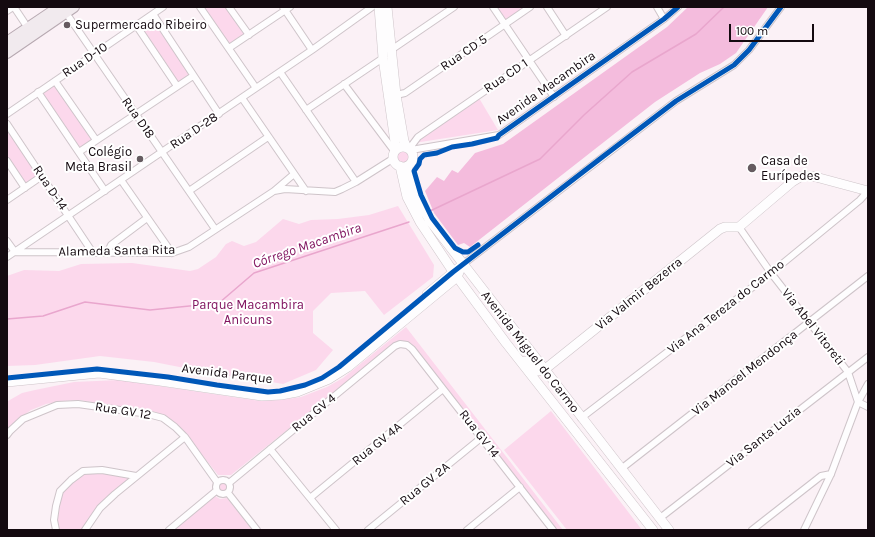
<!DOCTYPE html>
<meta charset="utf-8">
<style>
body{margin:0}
#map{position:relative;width:875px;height:537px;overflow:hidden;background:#fbf1f6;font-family:Karla,sans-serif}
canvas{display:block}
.frame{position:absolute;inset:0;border:8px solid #140a10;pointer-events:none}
.scale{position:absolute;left:729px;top:24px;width:85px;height:18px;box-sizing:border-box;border:2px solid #140a10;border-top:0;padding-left:5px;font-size:12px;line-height:14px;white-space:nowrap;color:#140a10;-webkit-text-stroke:3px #fff;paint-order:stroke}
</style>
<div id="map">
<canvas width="875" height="537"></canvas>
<div class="frame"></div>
<div class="scale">100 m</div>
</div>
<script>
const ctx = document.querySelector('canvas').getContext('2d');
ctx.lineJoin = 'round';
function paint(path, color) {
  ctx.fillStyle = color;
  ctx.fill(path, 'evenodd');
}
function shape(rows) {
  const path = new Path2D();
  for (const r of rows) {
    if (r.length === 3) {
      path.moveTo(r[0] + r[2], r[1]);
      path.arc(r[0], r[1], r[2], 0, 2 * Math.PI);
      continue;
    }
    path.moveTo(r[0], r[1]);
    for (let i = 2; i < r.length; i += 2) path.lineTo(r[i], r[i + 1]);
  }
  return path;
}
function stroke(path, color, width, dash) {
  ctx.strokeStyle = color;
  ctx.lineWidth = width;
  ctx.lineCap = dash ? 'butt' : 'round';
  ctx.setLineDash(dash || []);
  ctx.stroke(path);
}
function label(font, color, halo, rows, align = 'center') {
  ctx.font = font + ' Karla,sans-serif';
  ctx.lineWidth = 4;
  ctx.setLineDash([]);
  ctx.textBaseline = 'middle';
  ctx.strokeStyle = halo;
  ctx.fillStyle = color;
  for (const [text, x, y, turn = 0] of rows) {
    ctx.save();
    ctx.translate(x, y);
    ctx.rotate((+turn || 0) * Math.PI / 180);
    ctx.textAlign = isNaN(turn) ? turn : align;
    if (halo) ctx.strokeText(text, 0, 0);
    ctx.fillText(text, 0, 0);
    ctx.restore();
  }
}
paint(shape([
 [202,7,226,7,245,35,229,46],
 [495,7,527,7,505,22],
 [153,16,191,75,177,85,138,26],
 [55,82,94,139,79,150,39,93],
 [479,98,498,130,414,143],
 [7,126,40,175,25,186,7,159],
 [403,157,7],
 [398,206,434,265,433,277,384,315,365,291,331,293,313,311,313,333,333,350,316,370,283,384,248,378,220,375,154,362,100,356,35,365,7,366,7,276,24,270,59,271,81,264,132,263,190,271,198,269,216,257,226,244,232,241,244,246,256,242,283,219,299,224,311,220,338,219,369,215],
 [406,327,563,530,557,530,415,347,409,343,403,342,347,382,231,475,218,475,184,432,162,415,156,412,79,400,63,401,46,404,31,410,17,420,7,429,8,401,22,393,35,390,74,382,119,380,260,401,281,400,301,397,327,387,343,378],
 [551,411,642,530,567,530,504,450],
 [102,472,125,475,129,479,108,496,96,509,83,530,58,530,56,520,62,491,84,473],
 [223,487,5.5],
 [215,496,220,499,227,498,253,530,173,530]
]), '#fcd8ec');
paint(shape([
 [688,7,768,7,736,53,720,64,700,73,655,102,470,247,464,243,458,245,434,213,425,191,437,177,444,181,452,170,458,173,475,153,503,144,667,27]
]), '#f4bcdd');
stroke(shape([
 [430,211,540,159,584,115,632,72,696,34,724,7],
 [7,319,43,316,85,302,150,310,219,303,254,273,409,222]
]), '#e9a6cd', 1.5);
const street = shape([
 [14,7,28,28],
 [200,7,256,88],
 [229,7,249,35],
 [283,7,312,50],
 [493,7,554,97],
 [547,7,566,36],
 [657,7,664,19],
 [64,10,215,229],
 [7,11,13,7],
 [153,14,219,114],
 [136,25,177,86],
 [229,48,290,7],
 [391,50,454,7],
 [280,72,356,182],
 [55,81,96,140],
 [344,84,395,152],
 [38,92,105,191],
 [396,95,405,93,530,7],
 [242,98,306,191],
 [306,110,383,58],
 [7,114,163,7],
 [7,124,93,253],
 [409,149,418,137,607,7],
 [411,150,499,135,664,19,678,7],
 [79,152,193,76],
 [7,161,25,188],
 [121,180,172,253],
 [189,191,268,137],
 [274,191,294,174],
 [7,200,42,176],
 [739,227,771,273,848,372,858,402,868,407],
 [7,241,15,252],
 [15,252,172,253,189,247,274,191,285,189,335,192,342,189,356,182,394,158],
 [107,253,111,245,147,218],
 [7,257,312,50,372,7],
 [462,265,676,101,734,65,749,50,781,7],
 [581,418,771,273,860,200,868,191],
 [7,435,10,431,23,419,57,405,78,404,148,414,163,418,175,427,185,437,217,482],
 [270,449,336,530],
 [621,469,868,276],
 [223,487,7],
 [229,483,395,346,400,344,407,345,412,349,553,530],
 [228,493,257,530],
 [310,498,443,389],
 [660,518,868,357],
 [56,530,54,520,56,506,60,491,71,480,83,471,102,470,136,476],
 [85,530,100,508,115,494,185,437],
 [169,530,216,491],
 [368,530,481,438],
 [467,530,520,487],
 [752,530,821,476,831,474],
 [804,530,831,474,858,402,868,384]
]);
const secondary = shape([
 [379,7,383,58,396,149],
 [387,7,396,95,404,141,407,148],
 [403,157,10],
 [400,166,407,197,420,222,452,270,506,343,653,530],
 [407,166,414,193,430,221,669,530],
 [427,294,462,265],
 [525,361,538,371,544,370,720,229,725,227,739,227,792,182,802,176,812,176,868,191],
 [7,382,99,373,160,381,262,396,281,395,297,392,329,379,348,367,457,277,462,265]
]);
const primary = shape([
 [7,42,59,7],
 [7,53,74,7]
]);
stroke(street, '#cec4c9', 8);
stroke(secondary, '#cec4c9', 10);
stroke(primary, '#b7a9b1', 12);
stroke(street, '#fefdfe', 6);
stroke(secondary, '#fefdfe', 9);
stroke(primary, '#f1eaee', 10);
stroke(shape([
 [478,245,468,252,463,252,455,248,432,218,421,195,414,171,419,164,420,159,424,155,437,153,452,147,472,144,497,138,499,135,664,19,678,7],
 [7,378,97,369,168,377,217,385,268,392,280,391,305,385,322,378,339,367,453,272,605,155,676,101,734,65,749,50,781,7]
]), '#0057b8', 5);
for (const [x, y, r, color] of [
 [67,25,4,"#655b60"],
 [140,159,4,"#655b60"],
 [752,168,5,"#655b60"]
]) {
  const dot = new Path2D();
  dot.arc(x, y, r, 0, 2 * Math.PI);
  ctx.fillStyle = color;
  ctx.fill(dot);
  stroke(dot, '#fff', 1.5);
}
label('13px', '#140a10', '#fff', [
 ["Supermercado Ribeiro",75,25],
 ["Colégio",132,152,"right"],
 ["Meta Brasil",132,167,"right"],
 ["Casa de",761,161],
 ["Eurípedes",761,176]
], 'left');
label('13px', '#140a10', '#fff', [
 ["Rua CD 5",464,53,-34],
 ["Rua D-10",85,60,-34],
 ["Rua CD 1",506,76,-34],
 ["Avenida Macambira",546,88,-35],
 ["Rua D18",138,118,55],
 ["Rua D-28",194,131,-34],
 ["Rua D-14",50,188,56],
 ["Alameda Santa Rita",117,251,-1],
 ["Via Valmir Bezerra",639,294,-39],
 ["Via Ana Tereza do Carmo",726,307,-38],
 ["Via Abel Vitoreti",813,327,52],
 ["Avenida Miguel do Carmo",530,352,52],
 ["Via Manoel Mendonça",745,373,-38],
 ["Avenida Parque",227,374,7],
 ["Rua GV 12",123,411,9],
 ["Rua GV 4",314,413,-39],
 ["Rua GV 14",479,434,52],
 ["Via Santa Luzia",764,437,-38],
 ["Rua GV 4A",377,444,-39],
 ["Rua GV 2A",425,484,-39]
]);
label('13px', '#80135f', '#fff', [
 ["Parque Macambira",248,305],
 ["Anicuns",248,320]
]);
label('italic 14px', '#831862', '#fff', [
 ["Córrego Macambira",307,246,-19]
]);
</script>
